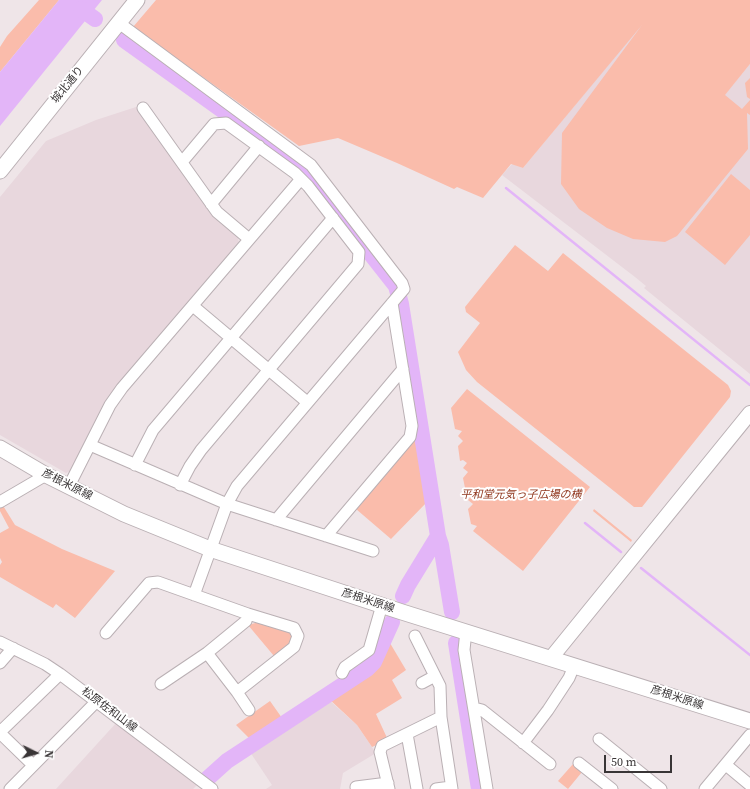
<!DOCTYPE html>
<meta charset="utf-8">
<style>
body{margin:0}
#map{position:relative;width:750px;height:789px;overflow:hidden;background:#efe5e8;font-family:"Source Serif 4",serif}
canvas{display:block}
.north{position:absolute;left:16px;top:733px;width:40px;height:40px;-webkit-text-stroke:3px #fff;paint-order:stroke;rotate:95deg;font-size:11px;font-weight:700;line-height:16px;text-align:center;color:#393536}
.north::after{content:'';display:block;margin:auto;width:14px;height:18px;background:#393536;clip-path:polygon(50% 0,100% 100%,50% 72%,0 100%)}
.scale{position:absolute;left:604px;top:755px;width:68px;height:18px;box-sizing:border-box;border:2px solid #393536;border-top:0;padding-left:5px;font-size:12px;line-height:14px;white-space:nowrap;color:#393536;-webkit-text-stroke:3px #fff;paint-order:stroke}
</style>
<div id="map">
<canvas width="750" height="789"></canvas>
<div class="north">N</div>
<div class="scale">50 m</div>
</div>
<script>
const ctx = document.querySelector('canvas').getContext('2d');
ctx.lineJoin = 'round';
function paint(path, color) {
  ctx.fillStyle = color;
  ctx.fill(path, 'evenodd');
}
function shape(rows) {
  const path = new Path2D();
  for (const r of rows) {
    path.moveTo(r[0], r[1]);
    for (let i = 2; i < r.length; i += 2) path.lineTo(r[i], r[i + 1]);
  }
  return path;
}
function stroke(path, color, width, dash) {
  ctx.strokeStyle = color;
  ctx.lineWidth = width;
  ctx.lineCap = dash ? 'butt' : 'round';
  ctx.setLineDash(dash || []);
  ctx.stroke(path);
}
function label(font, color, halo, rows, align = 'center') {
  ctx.font = font + ' "Source Serif 4","Noto Sans JP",serif';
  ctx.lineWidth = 4;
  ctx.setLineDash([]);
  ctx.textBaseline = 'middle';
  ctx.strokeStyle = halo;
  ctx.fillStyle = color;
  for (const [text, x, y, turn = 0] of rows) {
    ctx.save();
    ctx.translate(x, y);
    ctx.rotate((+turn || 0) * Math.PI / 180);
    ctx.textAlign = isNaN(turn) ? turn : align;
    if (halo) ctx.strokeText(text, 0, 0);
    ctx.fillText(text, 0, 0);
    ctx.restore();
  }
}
paint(shape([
 [641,25,725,94,750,64,750,374,644,288,646,286,635,277,502,175,512,164,523,168],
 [136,107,211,214,238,237,239,244,114,391,72,470,66,473,0,435,0,197,46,141,96,120],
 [329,700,357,725,376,753,343,773,340,789,266,789,272,785,250,752],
 [117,722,198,784,193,789,56,789]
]), '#e8d7dd');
paint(shape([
 [39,0,59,0,0,72,0,47,7,36],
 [156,0,750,0,750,64,725,95,742,109,750,100,750,115,747,113,748,149,677,236,665,242,633,239,607,228,579,209,561,184,562,133,642,25,523,168,511,164,483,198,457,187,454,189,397,163,338,138,299,146,133,27],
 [750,78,750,99,747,97,745,83],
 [731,174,750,190,750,235,725,265,685,232],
 [515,245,548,271,563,253,728,385,731,391,730,397,642,507,634,507,477,382,466,370,458,352,480,323,466,312,465,307],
 [467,389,590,487,523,571,473,531,477,526,471,524,468,509,473,504,468,500,472,495,466,493,463,478,468,472,463,468,467,463,463,460,460,461,458,446,463,441,458,436,462,431,455,429,451,408],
 [418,436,427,502,391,539,356,509],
 [2,504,15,525,62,549,115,571,75,618,56,604,53,608,0,577,0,565,2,562,0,558,0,533,9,528,0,511,0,505],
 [594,509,632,540,631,542,593,511],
 [259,622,289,631,292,638,290,645,274,656,248,625],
 [387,638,406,670,392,680,402,698,376,714,388,740,372,747,357,725,328,698,373,668,377,663],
 [270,701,282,718,250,739,236,725],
 [573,764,582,772,568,789,558,781]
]), '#fabcab');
paint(shape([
 [59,0,102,0,0,126,0,72]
]), '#e3b5f8');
stroke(shape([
 [506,188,750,385],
 [585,523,621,552],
 [641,568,750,655]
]), '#e3b5f8', 2.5);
stroke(shape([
 [81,9,95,19],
 [124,40,303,168,396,286,401,304,438,536,441,545,452,612],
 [403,596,408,585,438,536],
 [456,643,479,789],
 [207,779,227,761,367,669,374,662,392,622]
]), '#e3b5f8', 16);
const minor = shape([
 [119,23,311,165,402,283,404,289,237,486,227,504,194,595],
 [143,108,217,212,249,239],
 [211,204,259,146],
 [193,306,307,402],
 [90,445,227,504,373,551],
 [135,465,153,430,333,218],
 [180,485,190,466,201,450,358,264,359,252,308,186,295,173,226,123,214,124,182,162],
 [69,486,110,405,122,388,301,179],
 [0,502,46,475],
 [276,520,403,369],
 [326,536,410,437,412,426,392,303],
 [466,631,464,650,487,789],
 [106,633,149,583,158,582,248,614,294,628,298,636,294,647,237,692,207,653],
 [415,636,440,686,441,717,452,789],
 [0,642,45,664,60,674,212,789],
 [0,663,13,648],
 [342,673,345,667,369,650,382,605],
 [422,683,435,676],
 [161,684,207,653,246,621,248,614],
 [237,692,249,710],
 [474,708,482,710,550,764],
 [0,732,60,674],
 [0,733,33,765],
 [407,734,417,789],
 [599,739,661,789],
 [523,743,548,710,569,678,574,666],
 [579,763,612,789],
 [726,765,750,785],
 [356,787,388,783],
 [10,789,97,701],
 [389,789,380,752,382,746,441,717],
 [436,789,451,787],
 [705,789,750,735]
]);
const tertiary = shape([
 [551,658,750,413]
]);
const secondary = shape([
 [0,171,137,0],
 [0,448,46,475,124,514,210,549,402,612,750,721]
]);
stroke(minor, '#bab0b4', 13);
stroke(tertiary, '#bab0b4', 16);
stroke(secondary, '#bab0b4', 17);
stroke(minor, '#fff', 11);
stroke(tertiary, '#fff', 14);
stroke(secondary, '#fff', 15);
label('11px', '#393536', '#fff', [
 ["城北通り",68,85,-51],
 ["彦根米原線",67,485,27],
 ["彦根米原線",368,601,18],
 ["彦根米原線",677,698,18],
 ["松原佐和山線",109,710,37]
]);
label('italic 11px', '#90361d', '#fff', [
 ["平和堂元気っ子広場の横",521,495]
]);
</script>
